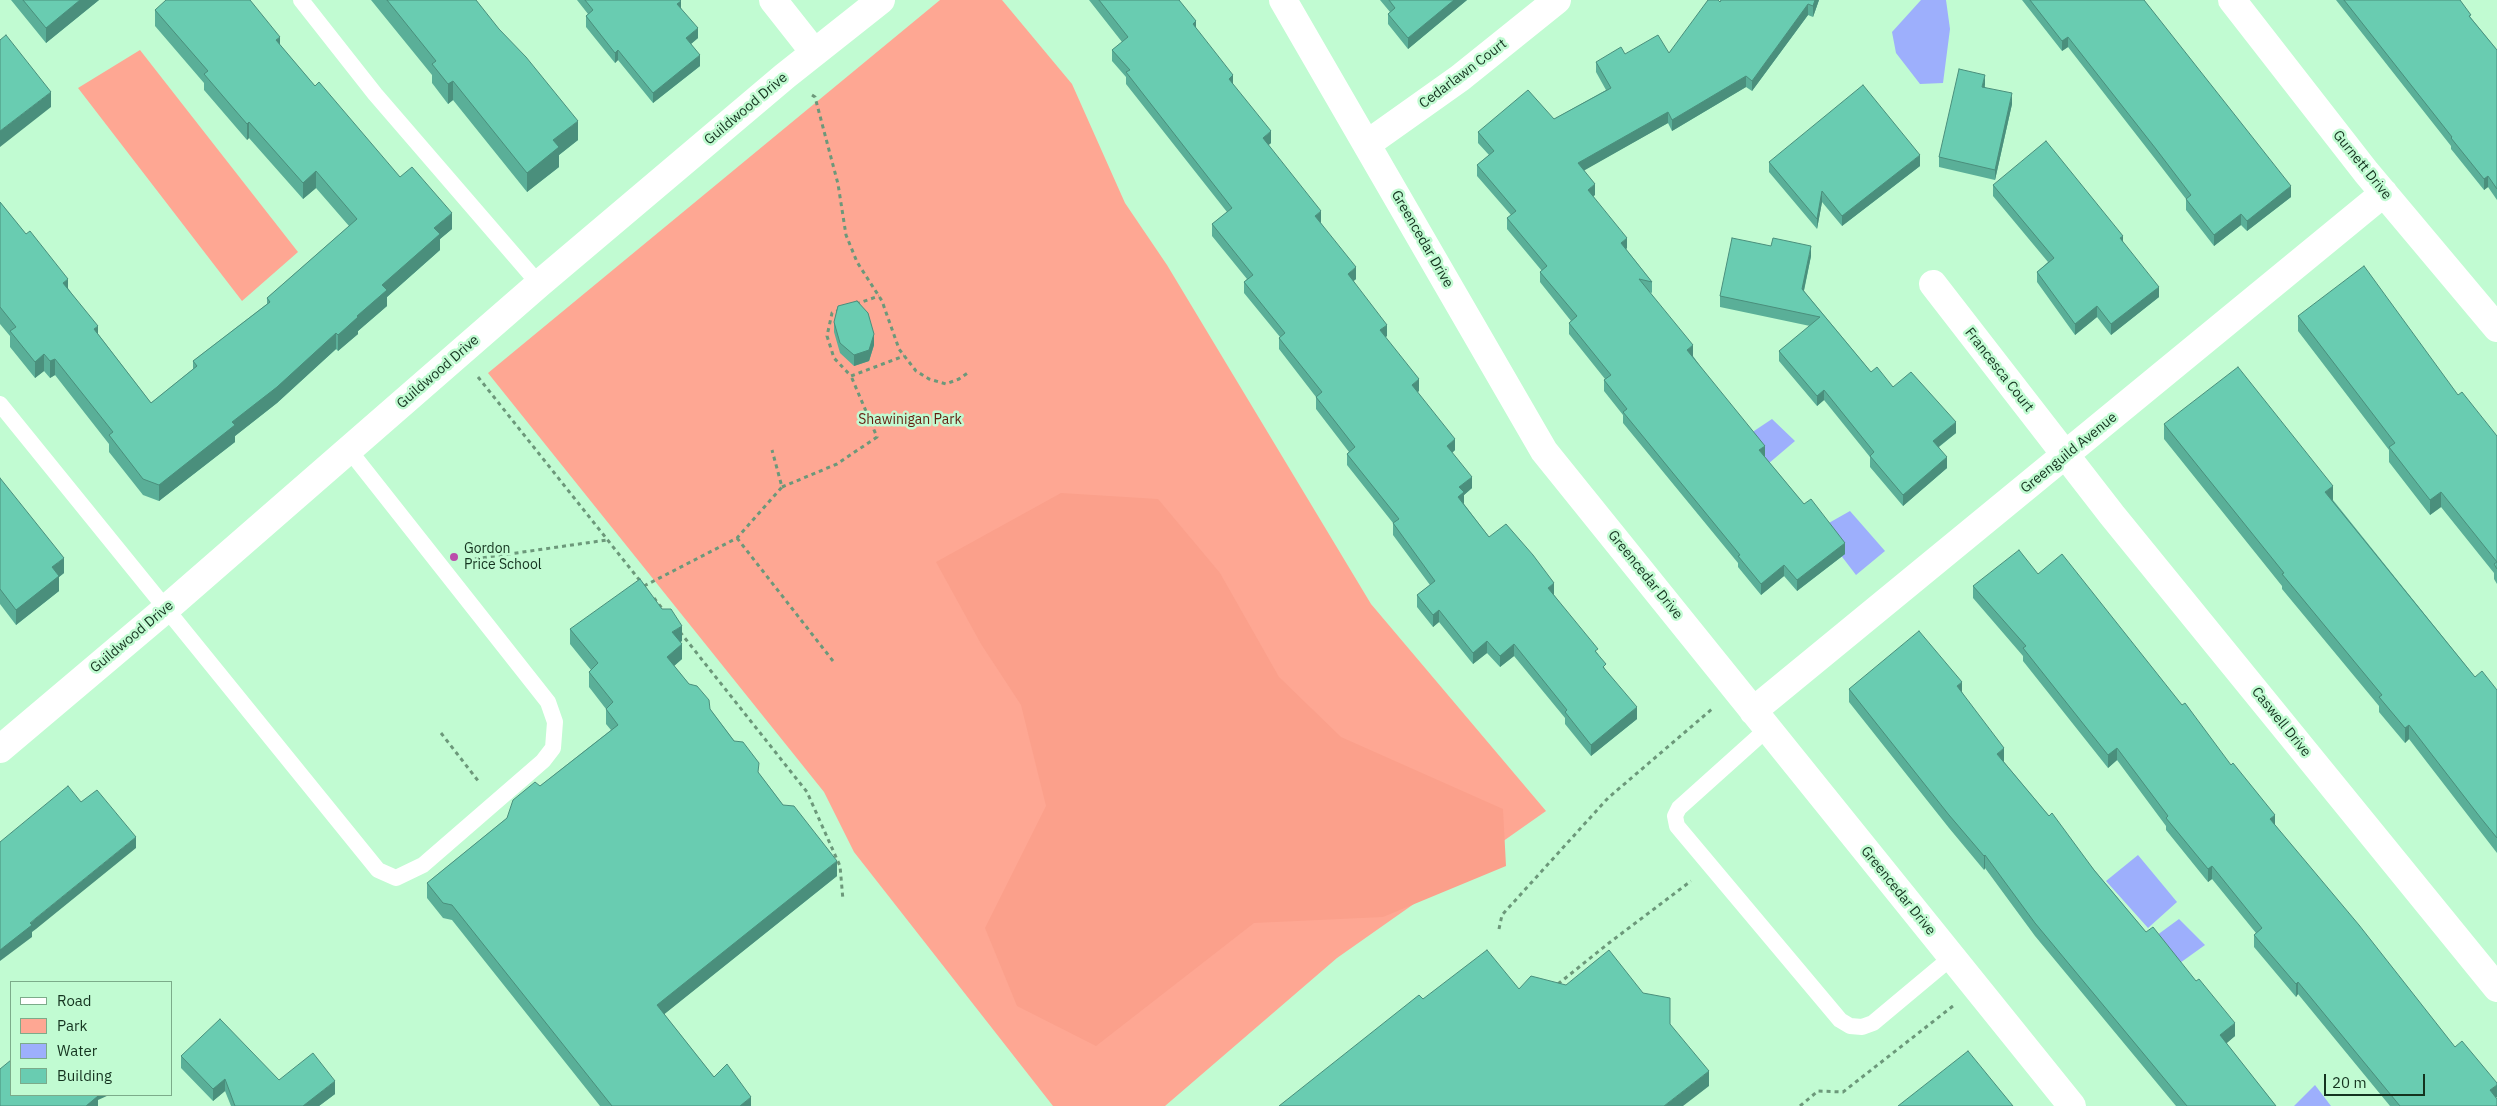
<!DOCTYPE html>
<style>
body{margin:0}
#map{position:relative;width:2497px;height:1106px;overflow:hidden;background:#c1fbd2;font-family:"IBM Plex Sans",sans-serif}
canvas{display:block}
.legend{position:absolute;left:10px;top:981px;width:162px;height:115px;box-sizing:border-box;background:#c1fbd2;border:1px solid #7cab8a;margin:0;padding:6px 9px;list-style:none;font-size:15px;color:#14331f}
.legend li{display:flex;align-items:center;gap:10px;height:25px}
.legend b{width:25px;border:1px solid #7cab8a}
.scale{position:absolute;left:2324px;top:1074px;width:101px;height:22px;box-sizing:border-box;border:2px solid #14331f;border-top:0;padding-left:6px;font-size:15px;line-height:18px;white-space:nowrap;color:#14331f;-webkit-text-stroke:4px #c1fbd2;paint-order:stroke}
</style>
<div id="map">
<canvas width="2497" height="1106"></canvas>
<ul class="legend">
<li><b style="height:6px;background:#fff"></b>Road</li>
<li><b style="height:14px;background:#fea793"></b>Park</li>
<li><b style="height:14px;background:#9daffc"></b>Water</li>
<li><b style="height:14px;background:#69ccb1"></b>Building</li>
</ul>
<div class="scale">20 m</div>
</div>
<script>
const ctx = document.querySelector('canvas').getContext('2d');
ctx.lineJoin = 'round';
function paint(path, color) {
  ctx.fillStyle = color;
  ctx.fill(path, 'evenodd');
}
function shape(rows) {
  const path = new Path2D();
  for (const r of rows) {
    path.moveTo(r[0], r[1]);
    for (let i = 2; i < r.length; i += 2) path.lineTo(r[i], r[i + 1]);
  }
  return path;
}
function stroke(path, color, width, dash) {
  ctx.strokeStyle = color;
  ctx.lineWidth = width;
  ctx.lineCap = dash ? 'butt' : 'round';
  ctx.setLineDash(dash || []);
  ctx.stroke(path);
}
function label(font, color, halo, rows, align = 'center') {
  ctx.font = font + ' "IBM Plex Sans",sans-serif';
  ctx.lineWidth = 5;
  ctx.setLineDash([]);
  ctx.textBaseline = 'middle';
  ctx.strokeStyle = halo;
  ctx.fillStyle = color;
  for (const [text, x, y, turn = 0] of rows) {
    ctx.save();
    ctx.translate(x, y);
    ctx.rotate((+turn || 0) * Math.PI / 180);
    ctx.textAlign = isNaN(turn) ? turn : align;
    if (halo) ctx.strokeText(text, 0, 0);
    ctx.fillText(text, 0, 0);
    ctx.restore();
  }
}
paint(shape([
 [940,0,1002,0,1072,84,1125,203,1167,265,1371,604,1546,811,1337,958,1165,1106,1053,1106,854,852,824,792,488,373],
 [140,50,298,252,242,301,78,88]
]), '#fea793');
paint(shape([
 [1061,493,1158,499,1220,573,1279,677,1341,737,1503,809,1506,866,1383,917,1254,923,1096,1046,1017,1006,985,928,1046,806,1021,705,981,644,936,562]
]), '#fba08b');
paint(shape([
 [1921,0,1946,0,1950,29,1943,83,1920,84,1896,53,1892,32],
 [1772,419,1795,441,1768,464,1748,435],
 [1850,511,1885,551,1856,575,1820,528],
 [2138,855,2177,902,2148,928,2106,881],
 [2179,919,2205,945,2173,968,2149,941],
 [2315,1085,2331,1106,2294,1106]
]), '#9daffc');
stroke(shape([
 [812,95,815,97,838,184,846,235,857,262,882,301,899,349,916,371,929,379,946,384,959,379,969,372],
 [856,304,879,296],
 [840,310,832,313,827,336,834,358,851,376,904,356],
 [478,377,641,582],
 [782,487,837,464,877,437,851,376],
 [737,538,833,661],
 [467,560,607,540],
 [644,586,737,538,782,487,772,450],
 [654,598,664,611],
 [680,632,807,792,840,866,843,900],
 [441,733,479,782],
 [1499,929,1502,915,1608,798,1712,709],
 [1558,984,1609,943,1691,881],
 [1800,1106,1818,1091,1843,1092,1953,1006]
]), '#6c987a', 3, [4, 4]);
stroke(shape([
 [301,0,375,94,539,284],
 [0,404,378,870,396,878,423,865,543,761,553,748,555,722,548,702,349,450],
 [1767,729,1679,808,1675,816,1677,826,1840,1020,1850,1026,1862,1027,1873,1023,1952,957]
]), '#fff', 16);
stroke(shape([
 [773,0,814,52],
 [1283,0,1544,451,2072,1106],
 [2232,0,2366,172,2497,328],
 [1367,144,1460,78,1557,0],
 [1933,284,2112,515,2497,988],
 [1753,711,2384,193],
 [0,749,167,608,539,284,785,76,881,0]
]), '#fff', 28);
paint(shape([
 [11,0,99,0,46,43],
 [371,0,476,0,578,140,559,155,559,167,527,192,453,100,448,104,432,83,432,75],
 [577,0,680,0,681,8,698,38,691,44,700,66,653,103,618,60,615,63,586,27,586,16,588,14],
 [1089,0,1179,0,1196,29,1271,143,1268,145,1321,222,1321,223,1356,279,1353,281,1387,336,1385,337,1419,391,1417,392,1455,450,1452,453,1472,488,1464,495,1464,504,1489,537,1554,595,1598,654,1606,671,1637,719,1591,756,1565,724,1565,718,1514,656,1500,667,1487,653,1473,664,1439,622,1433,627,1417,607,1417,595,1430,585,1393,535,1393,523,1347,465,1347,454,1349,452,1316,409,1316,397,1279,349,1279,338,1280,337,1244,293,1244,282,1247,279,1212,236,1212,224,1227,212,1126,84,1126,77,1112,61,1112,50,1122,42],
 [1380,0,1467,0,1408,49,1388,24,1388,14,1390,12],
 [1721,0,1819,0,1813,17,1808,15,1752,91,1746,87,1672,131,1668,123,1584,170,1595,195,1593,196,1627,248,1626,249,1652,282,1652,293,1650,292,1693,356,1765,457,1845,554,1797,591,1784,576,1761,595,1738,567,1738,563,1623,423,1623,415,1604,391,1604,380,1605,379,1569,334,1569,323,1571,321,1540,282,1540,272,1542,271,1507,229,1507,218,1511,215,1477,176,1477,165,1489,155,1478,143,1478,132,1554,119,1606,90,1596,72,1596,62,1625,54,1669,53,1720,2],
 [2022,0,2144,0,2291,197,2247,231,2241,225,2214,246,2186,210,2186,199,2156,160,2068,47,2062,51],
 [2336,0,2460,0,2471,18,2497,50,2497,200,2488,187,2484,190,2451,149,2451,146],
 [155,10,280,45,315,86,400,177,452,229,440,239,440,250,387,297,387,306,358,331,358,334,338,351,336,349,277,403,235,436,235,442,159,501,143,495,109,452,109,444,55,375,50,378,44,371,35,378,10,347,10,336,0,324,0,202,68,288,98,334,151,403,193,369,193,361,267,304,267,298,349,226,316,188,303,199,249,138,247,140,204,90,204,83,155,26],
 [1985,85,1985,87,2012,104,1995,180,1939,167,1939,157],
 [1769,162,1920,166,1842,226,1822,202,1817,229,1769,172],
 [1993,185,2123,243,2159,297,2111,335,2097,317,2075,335,2037,282,2037,272,2048,262,1993,196],
 [1811,256,1804,291,1871,372,1893,387,1956,433,1939,447,1947,468,1903,506,1870,467,1870,457,1824,400,1817,406,1779,361,1779,351,1810,326,1720,307,1720,296],
 [2298,316,2458,395,2497,436,2497,584,2494,579,2494,573,2441,507,2430,515,2389,462,2389,450,2298,331],
 [834,322,874,345,869,361,854,366,840,353,834,332],
 [2164,424,2333,500,2475,677,2497,690,2497,853,2480,831,2409,739,2405,743,2379,712,2379,706,2282,589,2282,586,2164,439],
 [0,478,64,573,59,577,59,591,16,625,0,604],
 [2038,574,2275,825,2496,1098,2497,1106,2390,1106,2298,994,2296,997,2254,947,2254,935,2256,933,2212,879,2208,882,2166,830,2166,826,2117,760,2108,768,2023,661,2023,656,1973,598,1973,586],
 [570,629,682,641,680,642,682,659,674,666,710,709,837,876,664,1014,714,1077,751,1106,600,1106,452,920,443,918,427,898,427,883,507,818,540,786,611,730,606,724,606,709,589,687,589,672,591,670,570,644],
 [1849,689,1962,692,2004,762,2146,932,2235,1036,2226,1043,2276,1106,2176,1106,2035,936,1985,868,1984,870,1949,828,1849,702],
 [181,1056,279,1080,335,1094,319,1106,231,1106,225,1091,213,1101,181,1068]
]), '#5aaf98');
paint(shape([
 [80,0,99,0,46,43,46,28],
 [1454,0,1467,0,1408,49,1408,38],
 [1815,0,1819,0,1813,17,1813,6],
 [681,1,681,11,677,4],
 [1808,4,1808,15,1752,91,1752,81],
 [1196,21,1196,33,1193,24],
 [698,28,698,38,686,48,686,38],
 [280,37,280,54,276,40],
 [2068,37,2068,47,2062,51,2062,41],
 [618,50,618,60,615,63,615,53],
 [700,55,700,66,653,103,653,93],
 [1233,75,1233,87,1229,79],
 [1985,75,1985,85,1982,97,1982,87],
 [1746,76,1746,87,1672,131,1672,120],
 [453,81,453,100,448,104,448,84],
 [51,92,51,107,0,147,0,131],
 [2012,93,2012,104,1995,180,1995,170],
 [1668,112,1668,123,1578,174,1578,163],
 [578,121,578,140,559,155,559,167,527,192,527,173,553,140],
 [249,122,249,138,247,140,247,124],
 [1271,131,1271,143,1263,150,1263,138],
 [1920,155,1920,166,1842,226,1842,216],
 [316,171,316,188,303,199,303,183],
 [2488,176,2488,187,2484,190,2484,179],
 [1595,184,1595,195,1588,200,1588,190],
 [2291,186,2291,197,2247,231,2247,221],
 [1822,191,1822,202,1817,229,1817,219],
 [1321,211,1321,222,1315,228,1315,216],
 [452,213,452,229,440,239,440,250,387,297,387,306,358,331,358,334,338,351,338,335,357,316,382,285,434,228],
 [2241,214,2241,225,2214,246,2214,235],
 [2123,236,2123,246,2120,238],
 [1627,238,1627,248,1621,254,1621,243],
 [1811,246,1811,256,1802,299,1802,289],
 [1356,267,1356,279,1348,286,1348,274],
 [68,279,68,295,63,283],
 [2159,287,2159,297,2111,335,2111,324],
 [2097,306,2097,317,2075,335,2075,324],
 [1387,325,1387,336,1380,342,1380,330],
 [98,326,98,343,94,329],
 [336,333,336,349,277,403,235,436,235,442,159,501,159,485],
 [874,334,874,345,869,361,854,366,854,355],
 [1693,345,1693,356,1687,361,1687,350],
 [44,354,44,371,35,378,35,362],
 [55,359,55,375,50,378,50,361],
 [1419,379,1419,391,1412,397,1412,385],
 [1824,390,1824,400,1817,406,1817,396],
 [1956,422,1956,433,1933,451,1933,441],
 [1455,439,1455,450,1447,457,1447,446],
 [1765,446,1765,457,1759,450],
 [1947,457,1947,468,1903,506,1903,495],
 [1472,477,1472,488,1464,495,1464,504,1458,497,1459,487],
 [2333,486,2333,500,2325,506,2325,492],
 [2441,492,2441,507,2430,515,2430,500],
 [1845,543,1845,554,1797,591,1797,580],
 [64,558,64,573,59,577,59,591,16,625,16,610,52,567],
 [1784,565,1784,576,1761,595,1761,584],
 [1554,583,1554,595,1548,600,1548,588],
 [1439,610,1439,622,1433,627,1433,615],
 [682,626,682,641,672,647,672,632],
 [1487,641,1487,653,1473,664,1473,653],
 [682,644,682,659,667,672,667,657],
 [1514,644,1514,656,1500,667,1500,656],
 [1962,682,1962,695,1957,686],
 [1637,707,1637,719,1591,756,1591,745],
 [2409,725,2409,739,2405,743,2405,728],
 [2004,748,2004,761,1997,767,1997,754],
 [2117,748,2117,760,2108,768,2108,755],
 [2275,815,2275,828,2270,819],
 [136,837,136,848,36,929,32,932,32,937,0,961,0,950,36,918],
 [1985,855,1985,868,1984,870,1984,856],
 [837,861,837,876,657,1020,657,1005],
 [2212,866,2212,879,2208,882,2208,869],
 [2298,982,2298,994,2296,997,2296,984],
 [2235,1023,2235,1036,2220,1049,2220,1035],
 [1709,1071,1709,1086,1683,1106,1664,1106],
 [225,1079,225,1091,213,1101,213,1089],
 [335,1081,335,1094,319,1106,303,1106],
 [2497,1085,2497,1097,2490,1103,2490,1090],
 [93,1095,109,1095,98,1100,98,1106,86,1106],
 [751,1097,751,1106,740,1106]
]), '#4a8f7c');
const building = shape([
 [23,0,80,0,46,28,23,0],
 [166,0,250,0,280,37,276,40,315,86,319,82,400,177,412,167,452,213,434,228,440,234,382,285,387,290,357,316,358,317,338,335,336,333,277,387,232,422,235,425,159,485,143,479,109,435,113,432,55,359,50,361,44,354,35,362,10,331,16,327,0,307,0,202,26,234,30,231,68,279,63,283,98,326,94,329,151,403,197,366,193,361,270,302,267,298,357,219,316,171,303,183,249,122,247,124,228,102,204,74,208,71,155,10,166,0],
 [387,0,476,0,499,29,526,57,578,121,553,140,559,147,527,173,453,81,448,84,432,64,436,61,387,0],
 [585,0,680,0,681,1,677,4,698,28,686,38,700,55,653,93,618,50,615,53,586,16,593,10,585,0],
 [1099,0,1179,0,1196,21,1193,24,1233,75,1229,79,1271,131,1263,138,1321,211,1315,216,1356,267,1348,274,1387,325,1380,330,1419,379,1412,385,1455,439,1447,446,1472,477,1459,487,1464,492,1458,497,1489,537,1506,524,1533,555,1554,583,1548,588,1598,649,1595,651,1606,664,1603,667,1637,707,1591,745,1565,712,1567,710,1514,644,1500,656,1487,641,1473,653,1439,610,1433,615,1417,595,1435,581,1393,523,1399,519,1347,454,1355,447,1316,397,1322,392,1279,338,1285,333,1244,282,1253,275,1212,224,1232,208,1126,72,1130,70,1112,50,1128,37,1099,0],
 [1389,0,1454,0,1408,38,1388,14,1395,8,1389,0],
 [1708,0,1718,0,1720,2,1721,0,1815,0,1813,6,1808,4,1752,81,1746,76,1672,120,1668,112,1578,163,1595,184,1588,190,1627,238,1621,243,1652,282,1639,279,1693,345,1687,350,1765,446,1759,450,1804,504,1811,499,1845,543,1797,580,1784,565,1761,584,1738,556,1740,555,1623,412,1627,409,1604,380,1611,375,1569,323,1577,316,1540,272,1547,266,1507,218,1516,211,1477,165,1494,151,1478,132,1528,90,1554,119,1611,88,1596,62,1621,47,1625,54,1658,35,1669,53,1708,0],
 [2030,0,2144,0,2291,186,2247,221,2241,214,2214,235,2186,199,2191,195,2156,149,2068,37,2062,41,2030,0],
 [2344,0,2460,0,2471,15,2469,16,2497,50,2497,189,2488,176,2484,179,2451,138,2452,137,2344,0],
 [6,35,51,92,0,131,0,40,6,35],
 [1959,69,1985,75,1982,87,2012,93,1995,170,1939,157,1959,69],
 [1863,85,1920,155,1842,216,1822,191,1817,219,1769,162,1863,85],
 [2046,141,2123,236,2120,238,2159,287,2111,324,2097,306,2075,324,2037,272,2054,258,1993,185,2046,141],
 [1732,238,1771,246,1773,238,1811,246,1802,289,1871,372,1877,367,1893,387,1911,372,1956,422,1933,441,1947,457,1903,495,1870,456,1874,452,1824,390,1817,396,1779,351,1820,317,1720,296,1732,238],
 [2364,266,2458,395,2462,392,2497,436,2497,569,2494,564,2497,562,2441,492,2430,500,2389,447,2395,443,2298,316,2364,266],
 [857,301,868,313,874,334,869,350,854,355,840,343,834,322,838,306,857,301],
 [2238,367,2333,486,2325,492,2475,677,2482,671,2497,690,2497,838,2480,817,2409,725,2405,728,2379,697,2382,695,2282,574,2284,573,2164,424,2238,367],
 [0,478,64,558,52,567,59,576,16,610,0,589,0,478],
 [2019,550,2038,574,2062,554,2182,705,2185,703,2231,765,2233,763,2275,815,2270,819,2359,925,2455,1047,2462,1041,2497,1083,2497,1085,2490,1090,2497,1099,2497,1106,2400,1106,2298,982,2296,984,2254,935,2262,928,2212,866,2208,869,2166,818,2168,816,2117,748,2108,755,2023,648,2026,646,1973,586,2019,550],
 [640,579,662,609,671,609,682,626,672,632,682,644,667,657,689,684,697,686,709,700,710,709,734,741,743,742,759,763,758,772,783,805,794,806,837,861,657,1005,714,1077,727,1064,751,1097,740,1106,612,1106,452,905,443,903,427,883,507,818,513,800,535,782,540,786,618,725,606,709,613,702,589,672,598,663,570,629,640,579],
 [1919,631,1962,682,1957,686,2004,748,1997,754,2049,816,2052,813,2094,870,2146,932,2153,927,2196,981,2199,979,2235,1023,2220,1035,2276,1106,2187,1106,2035,923,1985,855,1984,856,1949,815,1849,689,1919,631],
 [68,786,81,802,97,790,136,837,36,918,30,923,32,925,0,950,0,842,68,786],
 [1487,950,1519,989,1531,976,1566,985,1609,950,1643,993,1670,998,1670,1024,1709,1071,1664,1106,1279,1106,1419,995,1423,999,1487,950],
 [220,1019,279,1080,313,1053,335,1081,303,1106,235,1106,225,1079,213,1089,181,1056,220,1019],
 [1968,1051,2013,1106,1898,1106,1968,1051],
 [11,1060,11,1095,97,1095,98,1096,86,1106,0,1106,0,1069,11,1060]
]);
paint(building, '#69ccb1');
stroke(building, '#4a8f7c', 1);
for (const [x, y, r, color] of [
 [454,557,5,"#bb4dab"]
]) {
  const dot = new Path2D();
  dot.arc(x, y, r, 0, 2 * Math.PI);
  ctx.fillStyle = color;
  ctx.fill(dot);
  stroke(dot, '#c1fbd2', 2);
}
label('14px', '#14331f', '#c1fbd2', [
 ["Cedarlawn Court",1463,74,-37],
 ["Guildwood Drive",746,109,-40],
 ["Gurnett Drive",2362,165,51],
 ["Greencedar Drive",1422,239,60],
 ["Francesca Court",1999,370,52],
 ["Guildwood Drive",438,372,-41],
 ["Greenguild Avenue",2069,453,-39],
 ["Greencedar Drive",1645,575,51],
 ["Guildwood Drive",132,637,-40],
 ["Caswell Drive",2281,722,51],
 ["Greencedar Drive",1898,891,51]
]);
label('14px', '#631f10', '#c1fbd2', [
 ["Shawinigan Park",910,420]
]);
label('14px', '#14331f', '#c1fbd2', [
 ["Gordon",464,549],
 ["Price School",464,565]
], 'left');
</script>
